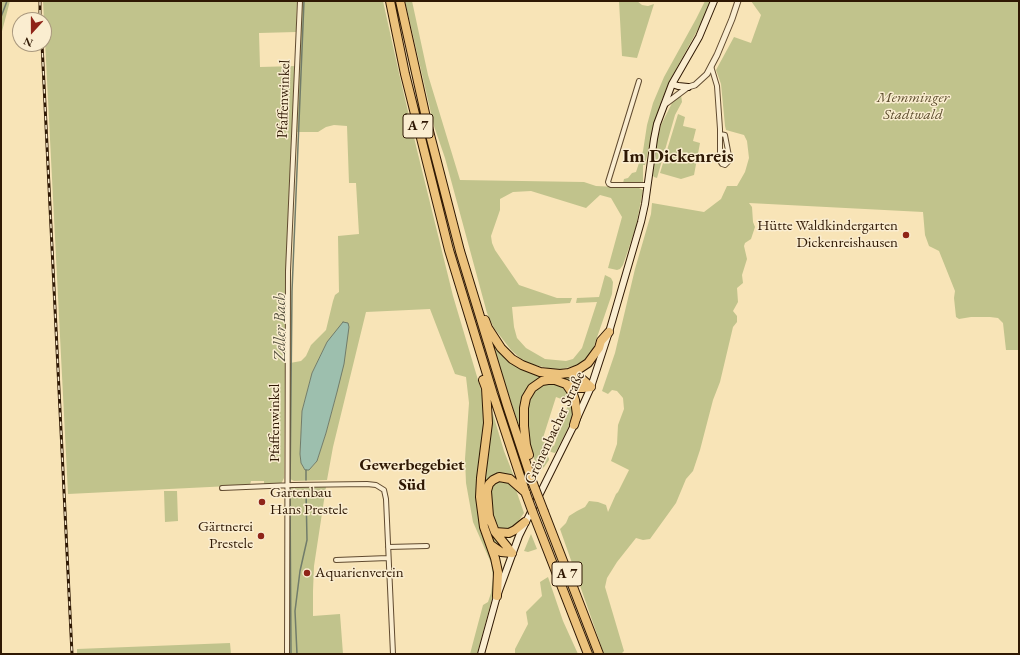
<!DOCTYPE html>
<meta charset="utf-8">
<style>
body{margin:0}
#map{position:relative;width:1020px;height:655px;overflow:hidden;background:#f8e4b7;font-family:"EB Garamond",serif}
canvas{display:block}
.frame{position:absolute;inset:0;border:2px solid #2f1803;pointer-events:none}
.north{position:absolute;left:12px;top:12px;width:40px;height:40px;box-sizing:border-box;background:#faedd0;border:1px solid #a9987e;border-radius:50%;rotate:201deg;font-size:11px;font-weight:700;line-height:16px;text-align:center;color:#2f1803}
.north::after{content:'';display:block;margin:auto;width:14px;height:18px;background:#8f2418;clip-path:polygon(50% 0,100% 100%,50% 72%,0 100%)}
</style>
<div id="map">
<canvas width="1020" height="655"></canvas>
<div class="frame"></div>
<div class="north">N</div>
</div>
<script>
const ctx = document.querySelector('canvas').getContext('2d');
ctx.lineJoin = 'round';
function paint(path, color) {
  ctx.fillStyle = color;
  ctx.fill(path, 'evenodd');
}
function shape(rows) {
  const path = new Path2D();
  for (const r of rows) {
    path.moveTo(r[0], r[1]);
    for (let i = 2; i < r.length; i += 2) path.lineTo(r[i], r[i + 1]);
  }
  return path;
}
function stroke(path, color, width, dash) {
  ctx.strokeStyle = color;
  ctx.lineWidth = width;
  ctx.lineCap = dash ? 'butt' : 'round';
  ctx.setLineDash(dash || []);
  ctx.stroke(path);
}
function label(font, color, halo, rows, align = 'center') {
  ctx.font = font + ' "EB Garamond",serif';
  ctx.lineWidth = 3;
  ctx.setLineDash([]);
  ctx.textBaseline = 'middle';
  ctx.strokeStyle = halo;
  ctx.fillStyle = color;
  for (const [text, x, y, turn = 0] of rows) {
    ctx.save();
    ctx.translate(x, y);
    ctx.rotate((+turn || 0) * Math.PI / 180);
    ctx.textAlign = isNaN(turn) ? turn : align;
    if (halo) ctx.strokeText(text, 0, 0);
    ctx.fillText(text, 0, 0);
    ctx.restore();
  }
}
paint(shape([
 [1,1,10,1,1,35],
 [43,1,297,1,296,32,259,33,260,67,296,66,293,106,286,265,284,478,281,484,264,484,264,481,251,481,250,485,68,494],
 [302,1,383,1,399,73,417,150,453,296,481,390,485,410,484,428,476,493,480,523,495,568,495,588,477,654,470,654,483,605,488,602,491,593,493,577,491,563,473,522,466,483,465,459,469,403,466,377,455,374,430,309,366,312,333,447,327,480,294,481,290,479,290,363,301,361,306,356,311,345,326,330,333,301,335,295,339,292,338,236,359,234,356,183,349,183,347,126,334,125,326,127,318,132,297,132],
 [327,342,337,392,326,433,317,461,309,470,305,470,301,463,300,454,302,411,312,373],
 [405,1,412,1,428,75,460,180,584,182,596,186,639,188,643,190,636,227,623,265,620,269,617,270,608,268,622,217,611,198,600,195,586,208,531,191,513,192,500,199,500,210,491,236,492,243,495,250,519,285,557,298,572,298,570,303,512,307,514,327,517,338,526,348,545,359,566,361,573,359,582,348,597,302,576,303,577,298,599,297,605,275,611,278,613,282,612,294,593,349,587,358,578,365,562,369,552,369,530,364,521,359,511,350,494,328,487,313,445,158,434,126],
 [619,1,637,1,642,5,648,6,654,4,637,58,622,56],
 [705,1,710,1,703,20,669,82,661,102,654,124,645,165,643,165,643,182,641,183,623,183,624,179,628,178,632,173,636,172,643,151,647,125,653,103,664,77,696,19],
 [751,1,1019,1,1019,350,1006,350,1003,323,998,318,990,317,971,317,959,319,956,317,954,298,955,291,939,251,929,246,925,235,923,212,749,203,752,207,753,222,755,227,751,239,745,243,744,246,747,259,742,275,743,283,737,288,738,302,733,311,737,316,737,322,733,327,720,382,713,400,700,450,693,471,686,479,676,503,650,539,643,540,636,538,617,562,607,578,605,587,624,651,621,654,604,654,560,529,566,523,569,516,577,511,585,507,589,501,598,502,606,505,608,512,616,494,618,492,629,470,611,461,617,444,618,425,624,409,623,398,617,391,612,390,608,394,602,391,615,353,635,269,651,214,652,203,704,212,721,199,727,186,737,186,745,172,749,158,747,141,744,135,726,130,725,126,721,84,716,70,734,37,751,43,761,15],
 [681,95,682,102,675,115,657,178,654,177,652,174,657,141,661,125,672,103],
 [678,114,685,117,683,126,696,129,693,141,700,143,694,175,681,179,660,173],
 [494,342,508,359,574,378,580,380,583,386,557,378,530,386,522,430,520,430,492,343],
 [546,383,552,383,560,385,565,388,571,395,574,408,570,424,557,450,555,453,551,452,549,450,550,445,554,446,569,402,556,397,542,441,546,443,544,453,549,458,549,460,544,467,539,471,531,451,528,433,526,406,534,390],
 [490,404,504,451,515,479,499,474,484,497,506,548,502,550,494,544,489,533,483,503],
 [497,481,509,481,515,487,524,513,515,526,509,529,502,530,497,527,493,521,490,491,492,485],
 [298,487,326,487,314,566,313,591,313,616,340,614,343,654,288,654,289,491,291,488],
 [164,491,177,491,178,521,165,522],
 [531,534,537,549,528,552,524,551],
 [548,577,563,621,578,654,515,654,515,649,528,624,526,612,542,596,540,582],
 [230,643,231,654,77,654,77,649]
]), '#c1c38c');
const water = shape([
 [343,322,348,323,349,327,344,364,337,392,326,433,317,461,309,470,305,470,301,463,300,454,302,411,312,373,327,342,343,322]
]);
paint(water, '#9dbfae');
stroke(water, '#717c6a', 1);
stroke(shape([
 [1,17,7,1],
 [306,470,306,480],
 [291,654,290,490,292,291,304,1],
 [297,654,295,611,300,571,307,540,306,491]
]), '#717c6a', 1.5);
const minor = shape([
 [711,66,717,86,720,129,720,161,722,164,725,165,728,162,729,156,725,135,720,134],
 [639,81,608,182,609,184,611,185,647,185],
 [222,488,293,485,367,484,376,485,384,490,386,499,393,654],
 [388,547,427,546],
 [336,560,388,558],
 [287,654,288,271,300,1]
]);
const tertiary = shape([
 [664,105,688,87,695,85,707,74,717,55,732,19,738,1]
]);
const secondary = shape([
 [672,84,678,86,688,87],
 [481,654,497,596,519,536,574,425,591,387,609,332,641,222,645,204,654,139,657,124,672,84,699,37,714,1]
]);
const motorway = shape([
 [390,1,405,74,449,250,493,394,526,494],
 [400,1,429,131,460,251,507,405,532,481],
 [485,320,488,328,501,348,512,359,522,365,540,372,560,374,569,373,582,379,591,387,583,388,577,388,555,380,548,380,542,381,532,388,526,398,524,408,524,426,526,445,529,455],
 [569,373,579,369,588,363,599,348,601,341,609,332],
 [483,380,486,388,488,423,481,478,480,497,484,527,495,558,498,572,497,596],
 [566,384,573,394,575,400,577,415,574,425],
 [544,512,599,654],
 [533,513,588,654],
 [525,522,515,530,509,533,495,532,489,516,487,491,489,484,493,480,499,477,510,479,526,493],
 [495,532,512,553],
 [491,545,501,552,512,553]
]);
stroke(minor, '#614b30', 6);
stroke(tertiary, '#614b30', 7);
stroke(secondary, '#2f1803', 8);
stroke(motorway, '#2f1803', 10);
stroke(minor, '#faedd0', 4);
stroke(tertiary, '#faedd0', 5);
stroke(secondary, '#faedd0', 6);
stroke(motorway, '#ecc27c', 8);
const rail = shape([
 [40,1,40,20],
 [42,44,72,654]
]);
stroke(rail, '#2f1803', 3);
stroke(rail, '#faedd0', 1.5, [4.5]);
const motorwayBridge = shape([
 [532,481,544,512],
 [526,494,533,513]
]);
stroke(motorwayBridge, '#2f1803', 10, []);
stroke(motorwayBridge, '#ecc27c', 8);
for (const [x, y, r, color] of [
 [906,235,4,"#8f2418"],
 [262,502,4,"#8f2418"],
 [261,536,4,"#8f2418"],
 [307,573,4,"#8f2418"]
]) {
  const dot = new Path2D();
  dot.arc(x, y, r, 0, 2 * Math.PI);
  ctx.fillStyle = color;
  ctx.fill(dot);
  stroke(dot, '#faedd0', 1.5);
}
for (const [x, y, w] of [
 [418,126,30],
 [567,574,30]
]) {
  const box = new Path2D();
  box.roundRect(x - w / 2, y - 12, w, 24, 3);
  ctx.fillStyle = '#faedd0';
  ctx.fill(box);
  stroke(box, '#2f1803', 1);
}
label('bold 14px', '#2f1803', null, [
 ["A 7",418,126],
 ["A 7",567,574]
]);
label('italic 15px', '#5b4b2c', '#faedd0', [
 ["Memminger",913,98],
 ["Stadtwald",913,115]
]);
label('15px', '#2f1803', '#faedd0', [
 ["Pfaffenwinkel",284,99,-88],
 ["Pfaffenwinkel",275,423,-90],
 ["Grönenbacher Straße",555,428,-65]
]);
label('15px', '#2f1803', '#faedd0', [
 ["Hütte Waldkindergarten",898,226],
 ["Dickenreishausen",898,243],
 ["Gartenbau",270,493,"left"],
 ["Hans Prestele",270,510,"left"],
 ["Gärtnerei",253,527],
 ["Prestele",253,544],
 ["Aquarienverein",315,573,"left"]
], 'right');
label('italic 16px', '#56523f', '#faedd0', [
 ["Zeller Bach",281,327,-90]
]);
label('bold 17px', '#2f1803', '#faedd0', [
 ["Gewerbegebiet",412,465],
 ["Süd",412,485]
]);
label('bold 19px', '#2f1803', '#faedd0', [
 ["Im Dickenreis",678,157]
]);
</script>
